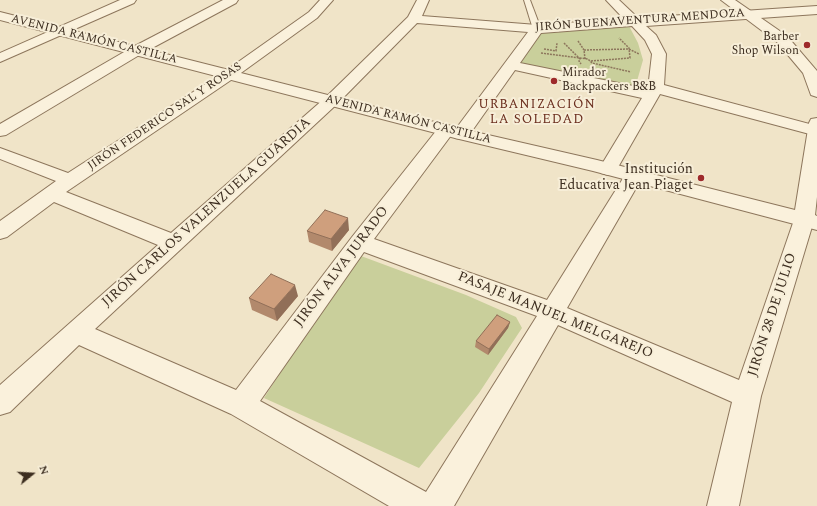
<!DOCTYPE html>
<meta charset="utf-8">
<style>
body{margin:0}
#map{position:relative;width:817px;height:506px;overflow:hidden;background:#f0e4c8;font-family:Spectral,serif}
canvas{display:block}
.north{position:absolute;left:12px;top:454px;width:40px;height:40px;-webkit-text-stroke:3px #f7eed8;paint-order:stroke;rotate:72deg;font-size:11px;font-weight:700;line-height:16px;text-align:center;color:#3d2e20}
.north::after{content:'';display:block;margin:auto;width:14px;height:18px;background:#3d2e20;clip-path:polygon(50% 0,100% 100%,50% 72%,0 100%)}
</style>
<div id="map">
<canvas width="817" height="506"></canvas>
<div class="north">N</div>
</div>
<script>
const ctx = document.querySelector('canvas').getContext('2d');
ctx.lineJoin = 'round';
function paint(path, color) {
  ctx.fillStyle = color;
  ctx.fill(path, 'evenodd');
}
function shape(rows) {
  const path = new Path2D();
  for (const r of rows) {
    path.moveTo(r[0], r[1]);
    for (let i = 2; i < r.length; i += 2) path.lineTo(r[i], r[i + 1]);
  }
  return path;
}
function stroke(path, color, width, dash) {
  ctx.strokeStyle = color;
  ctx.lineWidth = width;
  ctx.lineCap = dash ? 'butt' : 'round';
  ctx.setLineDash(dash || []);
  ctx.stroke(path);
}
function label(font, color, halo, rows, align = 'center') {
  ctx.font = font + ' Spectral,serif';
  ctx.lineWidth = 4;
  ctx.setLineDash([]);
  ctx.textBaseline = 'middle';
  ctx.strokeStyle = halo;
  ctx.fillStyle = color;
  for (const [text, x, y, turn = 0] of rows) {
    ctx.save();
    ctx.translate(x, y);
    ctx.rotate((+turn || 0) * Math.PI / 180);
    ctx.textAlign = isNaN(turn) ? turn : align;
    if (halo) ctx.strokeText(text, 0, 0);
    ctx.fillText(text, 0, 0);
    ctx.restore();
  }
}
paint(shape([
 [629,26,638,43,643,60,635,88,516,64,540,31],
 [361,256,466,295,516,317,522,328,479,393,419,468,264,398,313,322]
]), '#c9cf9b');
const service = shape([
 [524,0,530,0,541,29,540,31,534,31,533,29,524,0]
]);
const minor = shape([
 [120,0,136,0,134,3,0,62,0,53,120,0],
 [223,0,238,0,236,3,141,54,6,135,0,136,0,124,131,48,223,0],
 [320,0,333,0,317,18,234,78,66,192,171,233,325,98,408,17,417,0,429,0,422,16,537,25,624,19,606,0,619,0,638,18,817,6,817,14,646,26,656,35,666,54,664,85,817,126,817,136,660,94,617,169,615,173,608,175,601,173,599,169,642,98,515,70,467,138,461,139,455,138,452,134,455,130,528,32,417,23,337,104,95,329,236,390,352,237,440,126,446,125,452,126,455,130,374,239,547,300,627,172,634,170,641,172,643,176,567,308,739,380,794,220,797,215,804,213,811,215,814,220,761,396,739,506,707,506,732,402,558,325,454,506,389,506,231,414,79,345,10,412,0,415,0,385,158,245,54,202,7,237,0,239,0,221,56,181,0,159,0,148,68,173,224,72,309,12,320,0],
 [632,26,645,40,652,54,648,89,520,63,541,33,632,26],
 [364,252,537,316,426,492,260,401,364,252]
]);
const tertiary = shape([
 [721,0,735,0,787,36,817,71,817,97,811,95,803,73,777,42,721,0],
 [0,12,462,129,597,160,795,210,809,123,811,119,817,118,817,197,815,215,817,216,817,230,593,171,455,138,0,20,0,12]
]);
stroke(service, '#8d765c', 2);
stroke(minor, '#8d765c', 2);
stroke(tertiary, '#8d765c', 2);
stroke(shape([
 [578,41,584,50,585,59],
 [564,43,580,59,579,61,581,64],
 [544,49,556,51,557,43],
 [584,50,629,49,639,54],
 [541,53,588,59,592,63,631,72],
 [591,61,630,58,629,48,619,38]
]), '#8d765c', 1.5, [2, 1]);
paint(service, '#faf1dc');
paint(minor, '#faf1dc');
paint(tertiary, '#faf1dc');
paint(shape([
 [349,230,332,251,309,242,307,231],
 [298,296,277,321,252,310,249,298],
 [510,322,508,328,488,355,475,347,476,341]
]), '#b2896c');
paint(shape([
 [348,218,349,230,332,251,331,239],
 [295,285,298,296,277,321,274,309],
 [510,322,508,328,488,355,489,349]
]), '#916f58');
const building = shape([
 [325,210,348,218,331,239,307,231,325,210],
 [271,274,295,285,274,309,249,298,271,274],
 [497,315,510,322,489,349,476,341,497,315]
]);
paint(building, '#cf9f7d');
stroke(building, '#916f58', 1);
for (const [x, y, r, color] of [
 [807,45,4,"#9e2a2b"],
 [554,81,4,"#9e2a2b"],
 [701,178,4,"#9e2a2b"]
]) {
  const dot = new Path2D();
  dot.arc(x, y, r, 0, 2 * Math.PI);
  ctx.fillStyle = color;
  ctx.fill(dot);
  stroke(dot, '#f7eed8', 1.5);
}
label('12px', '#3d2e20', '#f7eed8', [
 ["JIRÓN BUENAVENTURA MENDOZA",640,21,-4],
 ["AVENIDA RAMÓN CASTILLA",94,40,14],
 ["JIRÓN FEDERICO SAL Y ROSAS",165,117,-34],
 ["AVENIDA RAMÓN CASTILLA",408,120,14]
]);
label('12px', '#3d2e20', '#f7eed8', [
 ["Barber",799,38],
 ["Shop Wilson",799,52],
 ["Mirador",562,74,"left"],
 ["Backpackers B&B",562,88,"left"]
], 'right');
ctx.letterSpacing = '1px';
label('13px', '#6b2e1e', '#f7eed8', [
 ["URBANIZACIÓN",537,105],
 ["LA SOLEDAD",537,120]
]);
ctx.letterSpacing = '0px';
label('14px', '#3d2e20', '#f7eed8', [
 ["Institución",693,170],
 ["Educativa Jean Piaget",693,186]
], 'right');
label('14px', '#3d2e20', '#f7eed8', [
 ["JIRÓN CARLOS VALENZUELA GUARDIA",207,213,-42],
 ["JIRÓN ALVA JURADO",342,267,-53],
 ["JIRÓN 28 DE JULIO",773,315,-72],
 ["PASAJE MANUEL MELGAREJO",555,316,22]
]);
</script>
